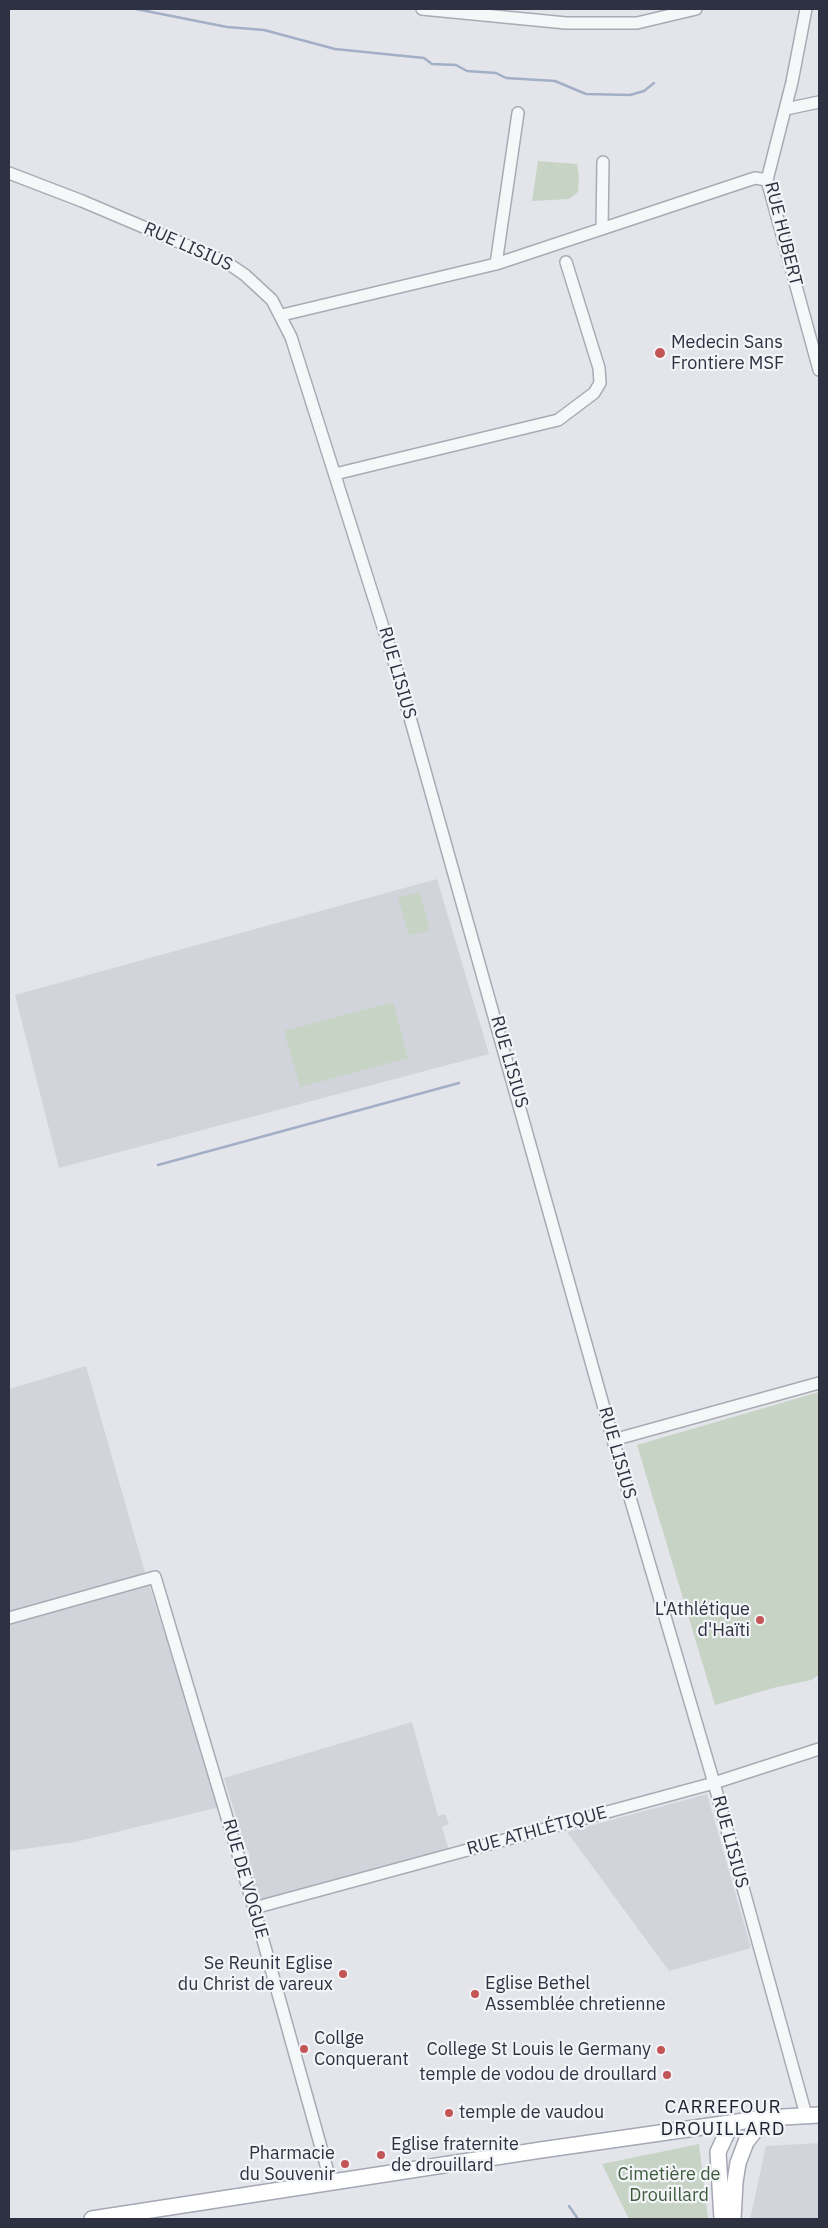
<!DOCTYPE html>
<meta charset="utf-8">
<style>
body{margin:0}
#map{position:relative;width:828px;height:2228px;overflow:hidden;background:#e4e5ea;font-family:"IBM Plex Sans",sans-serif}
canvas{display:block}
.frame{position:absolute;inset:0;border:10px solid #2d3141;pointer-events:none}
</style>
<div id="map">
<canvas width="828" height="2228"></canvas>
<div class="frame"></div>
</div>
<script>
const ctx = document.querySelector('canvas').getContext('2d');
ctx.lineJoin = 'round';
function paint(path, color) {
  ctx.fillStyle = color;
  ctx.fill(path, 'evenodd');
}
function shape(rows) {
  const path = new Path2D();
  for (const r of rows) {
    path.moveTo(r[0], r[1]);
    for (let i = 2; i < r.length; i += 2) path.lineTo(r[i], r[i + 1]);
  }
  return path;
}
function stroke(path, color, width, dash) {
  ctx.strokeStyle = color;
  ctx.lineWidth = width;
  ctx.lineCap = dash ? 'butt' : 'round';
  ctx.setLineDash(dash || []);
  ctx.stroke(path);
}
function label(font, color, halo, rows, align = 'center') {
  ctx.font = font + ' "IBM Plex Sans",sans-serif';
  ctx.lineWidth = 4.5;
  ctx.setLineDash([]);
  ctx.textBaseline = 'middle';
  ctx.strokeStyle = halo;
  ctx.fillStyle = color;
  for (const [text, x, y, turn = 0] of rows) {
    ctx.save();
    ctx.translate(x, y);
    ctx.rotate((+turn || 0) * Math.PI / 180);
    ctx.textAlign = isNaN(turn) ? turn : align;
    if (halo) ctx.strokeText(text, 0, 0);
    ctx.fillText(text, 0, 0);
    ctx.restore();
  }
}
paint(shape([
 [437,879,489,1054,59,1168,15,995],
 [86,1366,144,1569,220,1807,75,1842,9,1851,9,1389],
 [412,1722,438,1816,445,1814,449,1824,442,1827,449,1851,267,1902,259,1898,248,1860,250,1855,243,1840,224,1778],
 [707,1794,751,1948,669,1971,567,1832],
 [819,2143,819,2219,750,2219,766,2146]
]), '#d2d4dc');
paint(shape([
 [538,161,577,164,579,177,578,192,569,199,532,201],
 [420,892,430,930,409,936,398,898],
 [393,1002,408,1058,300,1087,284,1031],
 [819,1392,819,1675,811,1680,773,1688,715,1705,637,1445],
 [699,2144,708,2219,629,2219,602,2164]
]), '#c7d3c5');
stroke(shape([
 [136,9,227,27,264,30,335,49,424,58,432,64,456,65,467,71,496,73,506,78,555,81,586,94,630,95,644,91,654,83],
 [158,1165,459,1083],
 [569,2206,578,2219]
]), '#a2afc7', 2.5);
const minor = shape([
 [422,9,566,23,637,23,696,9],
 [806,9,792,82,767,180,819,370],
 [786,109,819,102],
 [9,173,82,201,226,262,245,275,272,300,291,337,396,668,613,1440,714,1783,806,2115],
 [602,228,603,162],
 [496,264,518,113],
 [282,315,496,264,755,178,767,180],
 [335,474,558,420,594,393,600,383,599,368,566,262],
 [613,1440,819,1383],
 [9,1618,155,1577,254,1908,331,2183],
 [254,1908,714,1783,819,1749]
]);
const major = shape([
 [92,2219,541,2150,765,2118,819,2115],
 [722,2219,718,2152,731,2124],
 [733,2219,735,2182,738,2163,746,2142,765,2118]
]);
stroke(minor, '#a9abb4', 14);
stroke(major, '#a4a8b5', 18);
stroke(minor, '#f6f7f9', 11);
stroke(major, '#fff', 15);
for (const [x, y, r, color] of [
 [660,353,6,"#c35556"],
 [760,1620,5,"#c35556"],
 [343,1974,5,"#c35556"],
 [475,1994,5,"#c35556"],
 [304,2049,5,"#c35556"],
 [661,2050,5,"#c35556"],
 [667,2075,5,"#c35556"],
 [449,2113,5,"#c35556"],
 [381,2155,5,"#c35556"],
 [345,2164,5,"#c35556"]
]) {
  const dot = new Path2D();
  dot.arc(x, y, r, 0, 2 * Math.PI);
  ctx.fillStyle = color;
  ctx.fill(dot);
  stroke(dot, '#f3f4f8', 2);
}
label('18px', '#2d3141', '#f3f4f8', [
 ["RUE HUBERT",783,234,76],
 ["RUE LISIUS",188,247,24],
 ["RUE LISIUS",397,673,74],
 ["RUE LISIUS",509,1062,74],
 ["RUE LISIUS",617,1453,74],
 ["RUE ATHLÉTIQUE",537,1831,-15],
 ["RUE LISIUS",730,1842,75],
 ["RUE DE VOGUE",245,1879,74]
]);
label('18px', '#2d3141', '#f3f4f8', [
 ["Medecin Sans",671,343],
 ["Frontiere MSF",671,364],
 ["L'Athlétique",750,1610,"right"],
 ["d'Haïti",750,1631,"right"],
 ["Se Reunit Eglise",333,1964,"right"],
 ["du Christ de vareux",333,1985,"right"],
 ["Eglise Bethel",485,1984],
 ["Assemblée chretienne",485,2005],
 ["Collge",314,2039],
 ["Conquerant",314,2060],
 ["College St Louis le Germany",651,2050,"right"],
 ["temple de vodou de droullard",657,2075,"right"],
 ["temple de vaudou",459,2113],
 ["Eglise fraternite",391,2145],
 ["de drouillard",391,2166],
 ["Pharmacie",335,2154,"right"],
 ["du Souvenir",335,2175,"right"]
], 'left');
label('18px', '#3d5c3b', '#f3f4f8', [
 ["Cimetière de",669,2175],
 ["Drouillard",669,2196]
]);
ctx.letterSpacing = '1px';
label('19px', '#1f2232', '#f3f4f8', [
 ["CARREFOUR",723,2108],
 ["DROUILLARD",723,2130]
]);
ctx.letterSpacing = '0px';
</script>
